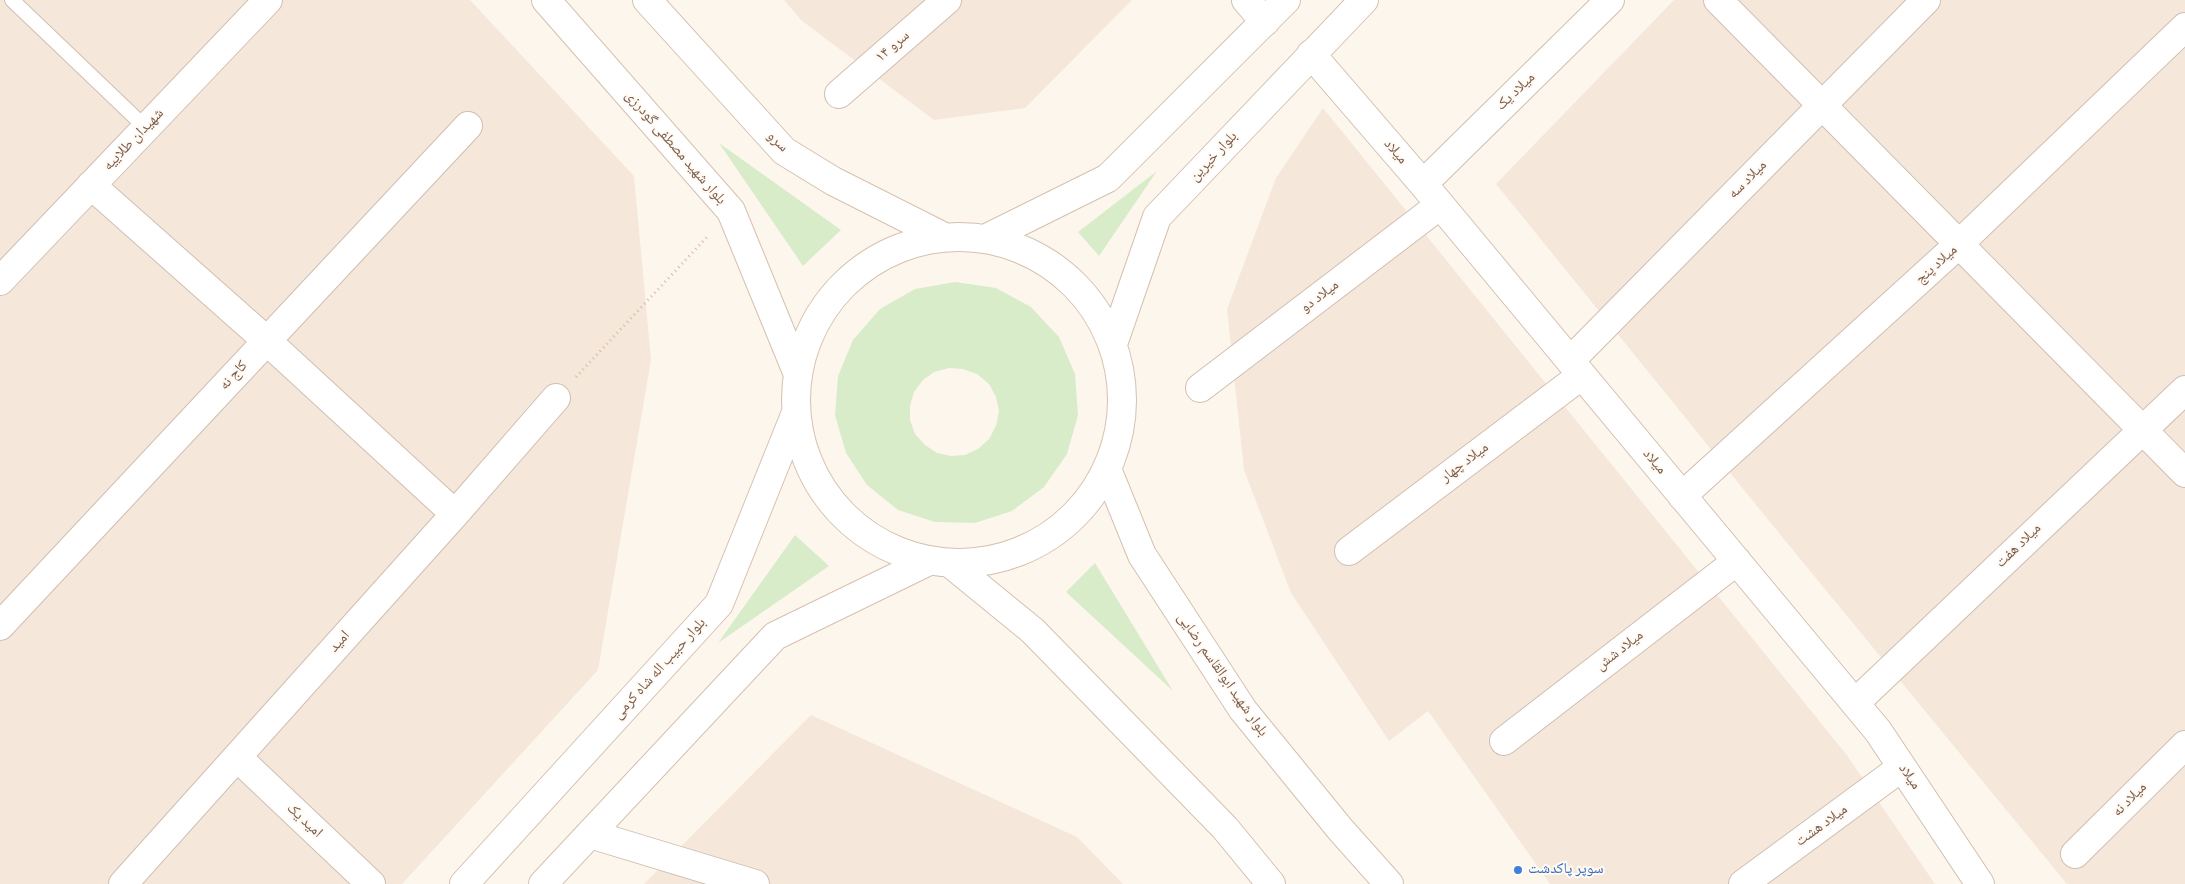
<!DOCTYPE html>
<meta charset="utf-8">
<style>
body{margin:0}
canvas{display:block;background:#fdf6ec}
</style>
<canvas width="2185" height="884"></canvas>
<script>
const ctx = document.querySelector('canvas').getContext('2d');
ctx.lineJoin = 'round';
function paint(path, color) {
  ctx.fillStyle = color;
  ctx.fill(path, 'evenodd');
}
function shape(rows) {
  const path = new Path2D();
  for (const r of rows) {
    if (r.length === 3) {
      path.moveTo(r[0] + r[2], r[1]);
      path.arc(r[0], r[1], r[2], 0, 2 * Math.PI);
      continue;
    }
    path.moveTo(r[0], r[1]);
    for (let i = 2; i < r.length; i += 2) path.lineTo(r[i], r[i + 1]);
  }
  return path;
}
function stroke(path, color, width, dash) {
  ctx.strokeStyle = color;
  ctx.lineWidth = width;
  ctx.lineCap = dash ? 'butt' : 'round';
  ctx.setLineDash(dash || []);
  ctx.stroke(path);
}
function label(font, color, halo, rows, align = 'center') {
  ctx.font = font + ' "Source Sans 3","Noto Naskh Arabic",sans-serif';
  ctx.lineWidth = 4;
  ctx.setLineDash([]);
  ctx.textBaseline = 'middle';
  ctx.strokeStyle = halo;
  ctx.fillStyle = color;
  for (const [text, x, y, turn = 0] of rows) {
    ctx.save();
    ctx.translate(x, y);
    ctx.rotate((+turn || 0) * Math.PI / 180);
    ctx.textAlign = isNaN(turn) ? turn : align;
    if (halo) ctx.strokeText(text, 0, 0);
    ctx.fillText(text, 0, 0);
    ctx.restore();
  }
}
paint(shape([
 [0,0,470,0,634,176,651,360,598,670,402,884,0,884],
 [784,0,1132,0,1025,108,934,120,801,20],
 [1674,0,2185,0,2185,884,2067,884,1774,527,1496,184],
 [1323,108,1846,754,1935,884,1550,884,1428,711,1389,741,1291,593,1244,470,1227,309,1276,178],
 [811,715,1077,837,1123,884,644,884]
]), '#f5e8da');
paint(shape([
 [719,143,841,230,803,266],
 [1157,171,1099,256,1078,232],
 [955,282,996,288,1031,307,1059,337,1075,374,1078,415,1067,454,1044,487,1012,511,975,523,935,522,898,510,867,485,846,453,835,415,838,376,853,340,880,309,915,289],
 [949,368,963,369,977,374,989,384,996,397,999,411,996,426,989,439,978,449,965,455,951,456,937,453,925,445,915,434,910,420,910,406,914,392,923,380,934,372],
 [795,535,829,566,718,643],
 [1095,563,1173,691,1066,592]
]), '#d8ecc9');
const service = shape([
 [12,0,146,128]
]);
const minor = shape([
 [1718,0,2185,473],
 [1311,54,1423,184,1878,731,1980,884],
 [839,94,947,0],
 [1423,184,1610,0],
 [91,185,267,341,455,514],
 [0,281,268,0],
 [1570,361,1926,0],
 [1200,388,1440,205],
 [1682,496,1959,244,2185,27],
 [1349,551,1582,375],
 [0,626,468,126],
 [1855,703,2185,390],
 [1504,741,1737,561],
 [237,757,371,884],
 [590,834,755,884],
 [2075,854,2185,745],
 [123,884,455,514,556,398],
 [1743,884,1902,767]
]);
const tertiary = shape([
 [1246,0,1265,22]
]);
const secondary = shape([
 [546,0,731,211,797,372],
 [647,0,784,151,833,181,944,237],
 [959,400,163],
 [987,238,1108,178,1286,0],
 [1113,344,1157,217,1364,0],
 [1107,469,1142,555,1243,710,1340,829,1389,884],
 [951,564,1033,631,1225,828,1271,884],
 [464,884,719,604,795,415],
 [543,884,775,636,929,561]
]);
stroke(service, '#d1beb0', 16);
stroke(minor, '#d1beb0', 30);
stroke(tertiary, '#d1beb0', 30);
stroke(secondary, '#d6c0b0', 30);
stroke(shape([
 [576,377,708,236]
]), '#d9b8a5', 3, [1, 4]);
stroke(service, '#fff', 14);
stroke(minor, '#fff', 28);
stroke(tertiary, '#fff', 28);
stroke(secondary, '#fff', 28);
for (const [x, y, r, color] of [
 [1518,870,5,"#3f7fe0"]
]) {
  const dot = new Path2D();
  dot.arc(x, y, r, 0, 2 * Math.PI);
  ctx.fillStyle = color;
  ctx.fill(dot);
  stroke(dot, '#fffaf3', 2);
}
label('15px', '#7a5c4d', '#fffaf3', [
 ["سرو ۱۴",893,47,-41],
 ["میلاد یک",1516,92,-44],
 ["شهیدان طلاییه",134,140,-46],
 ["سرو",777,142,44],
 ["بلوار شهید مصطفی گودرزی",675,148,49],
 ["میلاد",1395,152,49],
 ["بلوار خیرین",1214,157,-47],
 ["میلاد سه",1748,180,-45],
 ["میلاد پنج",1937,265,-42],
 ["میلاد دو",1320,297,-37],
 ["کاج نه",234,376,-47],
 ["میلاد",1654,462,50],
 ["میلاد چهار",1465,463,-37],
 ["میلاد هفت",2019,546,-44],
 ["امید",340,642,-48],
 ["میلاد شش",1620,651,-38],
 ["بلوار حبیب اله شاه کرمی",660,669,-48],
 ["بلوار شهید ابوالقاسم رضایی",1222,675,55],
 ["میلاد",1909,777,56],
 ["میلاد نه",2130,800,-45],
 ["امید یک",304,821,43],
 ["میلاد هشت",1822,826,-36]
]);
label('15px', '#366cbe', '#fffaf3', [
 ["سوپر پاکدشت",1528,870]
], 'left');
</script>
